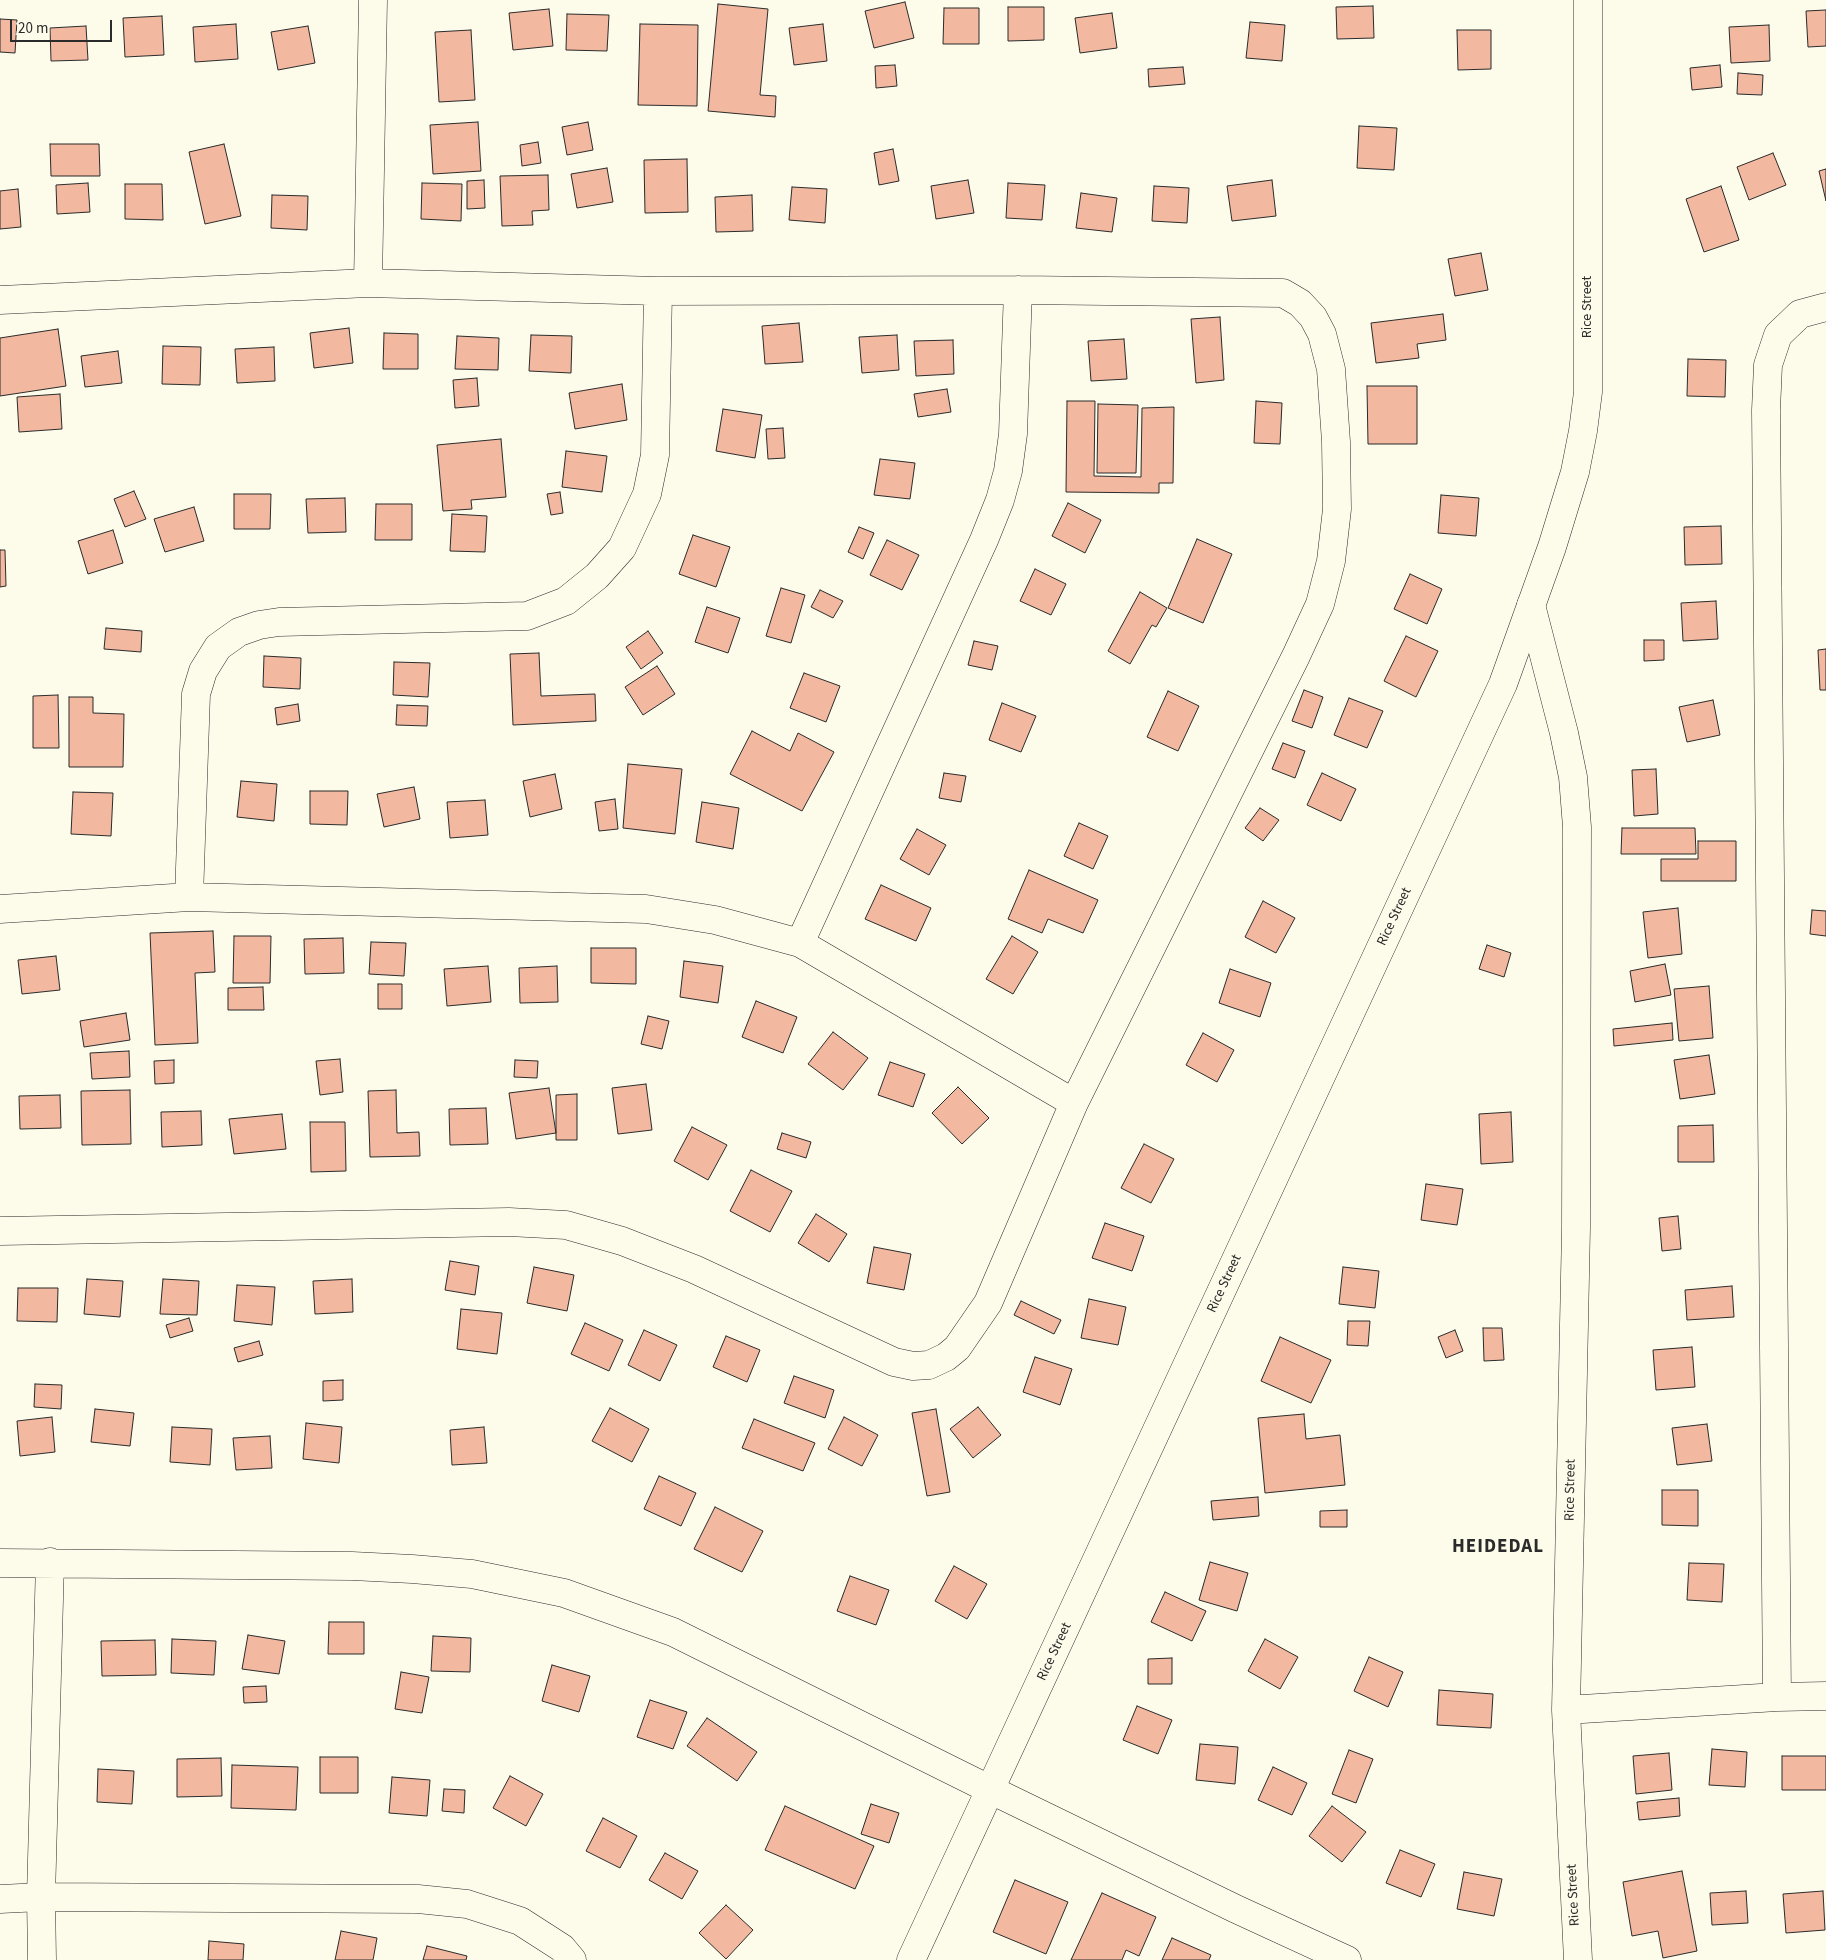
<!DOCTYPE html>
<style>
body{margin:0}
#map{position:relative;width:1826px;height:1960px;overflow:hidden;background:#fdfbea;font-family:"Source Sans 3",sans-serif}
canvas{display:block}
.scale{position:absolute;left:10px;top:20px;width:102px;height:22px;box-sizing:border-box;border:2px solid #2b2b2b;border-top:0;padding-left:6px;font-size:15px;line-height:18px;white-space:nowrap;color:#2b2b2b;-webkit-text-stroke:4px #fdfbea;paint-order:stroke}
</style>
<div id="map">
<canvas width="1826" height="1960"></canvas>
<div class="scale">20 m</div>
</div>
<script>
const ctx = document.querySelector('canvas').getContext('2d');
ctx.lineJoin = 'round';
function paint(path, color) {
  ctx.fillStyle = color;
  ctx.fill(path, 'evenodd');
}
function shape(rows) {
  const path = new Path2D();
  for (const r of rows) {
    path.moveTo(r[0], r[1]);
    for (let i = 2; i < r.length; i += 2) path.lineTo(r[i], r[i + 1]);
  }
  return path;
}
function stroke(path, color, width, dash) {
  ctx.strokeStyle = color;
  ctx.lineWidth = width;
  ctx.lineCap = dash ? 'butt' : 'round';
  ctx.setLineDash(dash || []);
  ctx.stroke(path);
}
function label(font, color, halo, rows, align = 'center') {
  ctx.font = font + ' "Source Sans 3",sans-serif';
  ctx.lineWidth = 4;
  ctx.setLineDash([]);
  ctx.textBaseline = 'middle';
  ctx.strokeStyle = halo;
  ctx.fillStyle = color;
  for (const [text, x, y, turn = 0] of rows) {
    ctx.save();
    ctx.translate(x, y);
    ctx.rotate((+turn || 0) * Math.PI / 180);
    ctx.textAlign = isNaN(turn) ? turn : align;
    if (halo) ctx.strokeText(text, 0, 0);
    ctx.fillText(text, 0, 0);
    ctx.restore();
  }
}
const building = shape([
 [905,2,914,38,874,48,865,11,905,2],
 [718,4,768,9,760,95,776,96,775,117,708,111,718,4],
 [1373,6,1374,38,1337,39,1336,7,1373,6],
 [1008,7,1044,7,1044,40,1008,41,1008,7],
 [944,8,979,8,979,44,943,44,944,8],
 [549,9,553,46,513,50,509,13,549,9],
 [1826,10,1826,46,1808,47,1806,11,1826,10],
 [1112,13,1117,48,1080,53,1075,18,1112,13],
 [567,14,609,15,607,51,566,50,567,14],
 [162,16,164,55,125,57,123,18,162,16],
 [0,19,17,20,15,53,0,52,0,19],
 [1250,22,1285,25,1282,61,1246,58,1250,22],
 [236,24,238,59,195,62,193,27,236,24],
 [640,24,698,25,697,106,638,105,640,24],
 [823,24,827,61,794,65,789,28,823,24],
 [1769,25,1770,61,1731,63,1729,27,1769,25],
 [86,26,88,60,51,61,50,28,86,26],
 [308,26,315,63,278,70,271,32,308,26],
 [471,30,475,100,439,102,435,32,471,30],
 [1457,30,1491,30,1491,69,1458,70,1457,30],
 [895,65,897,86,876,88,875,66,895,65],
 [1720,65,1722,87,1692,90,1690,68,1720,65],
 [1183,67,1185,84,1149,87,1148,69,1183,67],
 [1738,73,1763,75,1762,95,1737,94,1738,73],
 [478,122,481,171,433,174,430,125,478,122],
 [588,122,593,150,567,155,562,127,588,122],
 [1359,126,1397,128,1394,170,1357,168,1359,126],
 [538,142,541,163,522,166,520,145,538,142],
 [50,144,99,144,100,176,51,176,50,144],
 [224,144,241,216,205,224,189,152,224,144],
 [893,149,899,181,879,185,874,153,893,149],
 [1773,153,1786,185,1749,200,1737,167,1773,153],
 [687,159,688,212,645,213,644,160,687,159],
 [607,168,613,202,577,208,571,174,607,168],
 [1826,169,1826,201,1819,171,1826,169],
 [548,175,549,210,532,211,533,225,502,226,500,176,548,175],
 [484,180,485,208,467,209,467,181,484,180],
 [968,180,974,213,936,219,931,186,968,180],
 [1272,180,1276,216,1232,221,1227,186,1272,180],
 [88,183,90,212,57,214,56,185,88,183],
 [422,183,462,184,461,221,421,219,422,183],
 [1008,183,1045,185,1042,220,1006,218,1008,183],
 [125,184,162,184,163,220,125,219,125,184],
 [1154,186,1189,188,1187,223,1152,221,1154,186],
 [1721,186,1739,240,1704,252,1686,199,1721,186],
 [792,187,827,189,825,223,789,220,792,187],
 [18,189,21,227,0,229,0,191,18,189],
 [1081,193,1117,198,1112,232,1076,228,1081,193],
 [272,195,308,196,307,230,271,228,272,195],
 [752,195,753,231,716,232,715,197,752,195],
 [1481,253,1488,290,1455,296,1448,259,1481,253],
 [1443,314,1446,340,1417,344,1419,358,1376,363,1371,323,1443,314],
 [1220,317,1224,380,1196,383,1191,319,1220,317],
 [799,323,803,362,765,364,762,326,799,323],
 [349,328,353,363,314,368,310,333,349,328],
 [58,329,66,386,0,396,0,338,58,329],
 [384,333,418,334,418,369,383,369,384,333],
 [531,335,572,336,571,373,529,371,531,335],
 [897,335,899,370,862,373,859,337,897,335],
 [457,336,499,338,498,370,455,369,457,336],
 [1124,339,1127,379,1091,381,1088,341,1124,339],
 [953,340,954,374,916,376,914,341,953,340],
 [163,346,201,347,200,385,162,384,163,346],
 [274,347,275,381,237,383,235,349,274,347],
 [118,351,122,383,85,387,81,356,118,351],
 [1688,359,1726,360,1725,397,1687,396,1688,359],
 [477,378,479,406,455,408,453,380,477,378],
 [622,384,627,420,575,429,569,393,622,384],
 [1367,386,1417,386,1417,444,1368,444,1367,386],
 [947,389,951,412,918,417,914,394,947,389],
 [60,394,62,429,19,432,17,397,60,394],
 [1067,401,1095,401,1094,476,1141,477,1142,408,1174,407,1173,483,1159,483,1159,493,1066,492,1067,401],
 [1256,401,1282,403,1280,444,1254,443,1256,401],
 [1098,404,1138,405,1136,473,1097,473,1098,404],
 [723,409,762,415,755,458,716,451,723,409],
 [783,428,785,458,768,459,766,429,783,428],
 [501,439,506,497,471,500,472,509,443,511,437,445,501,439],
 [566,451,607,456,602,492,562,487,566,451],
 [880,459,915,463,910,499,874,495,880,459],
 [134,491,146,519,125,527,114,499,134,491],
 [560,492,563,513,551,515,547,494,560,492],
 [234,494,271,494,270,529,234,529,234,494],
 [1441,495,1479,498,1476,536,1438,533,1441,495],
 [345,498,346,532,308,533,306,499,345,498],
 [1068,503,1101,520,1085,553,1052,536,1068,503],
 [376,504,412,504,412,540,375,540,376,504],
 [194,507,204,541,165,552,154,519,194,507],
 [452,514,487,516,485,552,450,551,452,514],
 [1721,526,1722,564,1685,565,1684,527,1721,526],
 [859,527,874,533,863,559,848,552,859,527],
 [113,530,123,563,88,574,78,541,113,530],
 [693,535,730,547,716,587,679,574,693,535],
 [1197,539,1232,554,1203,623,1168,608,1197,539],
 [887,540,919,555,902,590,870,575,887,540],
 [0,550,5,550,6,586,0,587,0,550],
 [1035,569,1066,584,1051,615,1020,601,1035,569],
 [1410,574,1442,589,1427,624,1394,609,1410,574],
 [781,588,805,595,791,643,766,636,781,588],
 [820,590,843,601,833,618,811,607,820,590],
 [1140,592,1167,608,1156,627,1152,625,1130,664,1108,651,1140,592],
 [1716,601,1718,639,1683,641,1681,603,1716,601],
 [707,607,740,618,728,653,695,642,707,607],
 [106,628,142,631,141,652,104,649,106,628],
 [648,631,663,653,641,669,626,647,648,631],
 [1406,636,1438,651,1416,697,1384,681,1406,636],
 [1644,640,1664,640,1664,660,1644,661,1644,640],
 [974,641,998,646,992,670,968,665,974,641],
 [1826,649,1826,690,1820,690,1818,650,1826,649],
 [539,653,541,696,595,694,596,721,513,725,510,654,539,653],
 [264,656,301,658,300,689,263,687,264,656],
 [394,662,430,663,428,697,393,695,394,662],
 [657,666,675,694,643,715,625,687,657,666],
 [804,673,840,686,826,722,790,708,804,673],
 [1304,690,1323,697,1312,728,1292,721,1304,690],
 [1168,691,1199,706,1178,751,1147,737,1168,691],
 [58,695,59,748,33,748,33,696,58,695],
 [69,697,93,697,93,713,124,714,123,767,69,767,69,697],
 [1349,698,1383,711,1367,748,1334,735,1349,698],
 [1713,700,1720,735,1687,742,1679,707,1713,700],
 [1002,703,1036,716,1021,752,989,740,1002,703],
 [298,704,300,721,277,725,275,708,298,704],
 [397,705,428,706,427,726,396,725,397,705],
 [752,731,790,751,798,733,834,752,802,811,730,774,752,731],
 [1283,743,1305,751,1295,778,1272,769,1283,743],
 [628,764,682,769,675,834,623,828,628,764],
 [1656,769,1658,814,1634,816,1632,770,1656,769],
 [944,773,966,776,961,802,939,798,944,773],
 [1322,773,1356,789,1341,821,1307,805,1322,773],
 [555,774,562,809,530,817,523,781,555,774],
 [241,781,277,784,274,821,237,817,241,781],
 [414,787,420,819,384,827,377,794,414,787],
 [310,791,348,791,347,825,310,824,310,791],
 [73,792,113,793,111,836,71,834,73,792],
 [615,799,618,829,599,831,595,802,615,799],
 [485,800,488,835,450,838,447,802,485,800],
 [702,802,739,808,733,849,696,842,702,802],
 [1260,808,1279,820,1263,841,1245,828,1260,808],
 [1079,823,1108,836,1093,869,1064,856,1079,823],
 [1622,828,1695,828,1696,854,1621,854,1622,828],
 [917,829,946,845,929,875,900,859,917,829],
 [1698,841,1736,841,1736,881,1661,881,1661,859,1698,859,1698,841],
 [1029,870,1098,900,1083,933,1048,919,1042,933,1008,919,1029,870],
 [881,885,931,908,916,941,865,919,881,885],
 [1263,901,1295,918,1276,953,1245,937,1263,901],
 [1678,908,1682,954,1648,958,1643,912,1678,908],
 [1812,910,1826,911,1826,936,1810,934,1812,910],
 [213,931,215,972,195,973,198,1043,155,1045,150,933,213,931],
 [234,936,271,936,270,983,233,983,234,936],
 [1012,936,1038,952,1013,994,986,979,1012,936],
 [343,938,344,973,305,974,304,939,343,938],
 [371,942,406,943,404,976,369,974,371,942],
 [1487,945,1511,953,1504,977,1479,969,1487,945],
 [591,948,636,948,636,984,591,983,591,948],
 [56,956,60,990,22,994,18,960,56,956],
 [684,961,723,966,718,1003,680,997,684,961],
 [1665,964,1671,995,1635,1002,1630,971,1665,964],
 [488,966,491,1002,447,1006,444,969,488,966],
 [557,966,558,1002,520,1003,519,968,557,966],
 [1230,969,1271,983,1260,1017,1219,1003,1230,969],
 [378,984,402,984,402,1009,378,1009,378,984],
 [1709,986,1713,1038,1679,1041,1674,989,1709,986],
 [263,987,264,1010,228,1010,228,988,263,987],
 [756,1001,797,1017,783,1053,742,1037,756,1001],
 [126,1013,130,1040,84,1047,80,1021,126,1013],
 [648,1016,669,1021,662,1049,641,1044,648,1016],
 [1672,1023,1673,1040,1614,1046,1613,1029,1672,1023],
 [833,1032,868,1058,843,1090,808,1064,833,1032],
 [1203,1033,1234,1050,1217,1082,1186,1065,1203,1033],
 [129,1051,130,1077,92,1079,90,1053,129,1051],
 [1709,1055,1715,1094,1680,1099,1674,1060,1709,1055],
 [340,1059,343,1092,320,1095,316,1061,340,1059],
 [174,1060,174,1083,155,1084,154,1061,174,1060],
 [515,1060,538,1061,537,1078,514,1077,515,1060],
 [890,1062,925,1074,913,1107,878,1095,890,1062],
 [646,1084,652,1130,618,1134,612,1088,646,1084],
 [958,1087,989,1118,962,1144,932,1113,958,1087],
 [549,1088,556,1133,516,1139,509,1093,549,1088],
 [130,1090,131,1144,82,1145,81,1091,130,1090],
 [396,1090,397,1133,419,1132,420,1156,370,1157,368,1091,396,1090],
 [577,1094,577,1140,556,1140,556,1095,577,1094],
 [60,1095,61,1128,20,1129,19,1096,60,1095],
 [486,1108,488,1144,450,1145,449,1109,486,1108],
 [201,1111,202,1145,162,1147,161,1112,201,1111],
 [1511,1112,1513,1162,1481,1164,1479,1114,1511,1112],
 [282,1114,286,1149,234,1154,229,1119,282,1114],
 [310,1122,345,1122,346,1171,311,1172,310,1122],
 [1713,1125,1714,1162,1678,1162,1678,1126,1713,1125],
 [692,1127,727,1145,708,1180,674,1161,692,1127],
 [782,1133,811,1142,806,1158,777,1149,782,1133],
 [1144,1144,1174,1159,1151,1203,1121,1188,1144,1144],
 [751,1170,792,1191,770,1232,730,1211,751,1170],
 [1426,1184,1463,1189,1457,1225,1421,1220,1426,1184],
 [816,1214,847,1234,829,1262,798,1243,816,1214],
 [1678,1216,1681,1249,1662,1251,1659,1218,1678,1216],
 [1105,1223,1144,1236,1132,1271,1092,1258,1105,1223],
 [874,1247,911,1254,904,1290,867,1283,874,1247],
 [450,1261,479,1266,475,1295,445,1290,450,1261],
 [534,1267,574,1275,567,1311,527,1303,534,1267],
 [1343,1267,1379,1271,1375,1308,1339,1304,1343,1267],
 [87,1279,123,1281,120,1317,84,1314,87,1279],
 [163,1279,199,1281,197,1315,160,1314,163,1279],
 [352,1279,353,1312,315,1314,313,1281,352,1279],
 [237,1285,275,1287,272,1325,234,1321,237,1285],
 [1732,1286,1734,1317,1687,1320,1685,1290,1732,1286],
 [18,1288,58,1288,57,1322,17,1321,18,1288],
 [1089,1299,1126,1307,1118,1345,1081,1338,1089,1299],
 [1021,1301,1061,1320,1054,1334,1014,1315,1021,1301],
 [461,1309,502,1313,497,1354,457,1349,461,1309],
 [189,1318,193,1331,170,1338,166,1325,189,1318],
 [1348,1321,1370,1321,1368,1346,1347,1345,1348,1321],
 [585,1323,623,1340,609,1371,571,1354,585,1323],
 [1483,1328,1502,1328,1504,1360,1484,1361,1483,1328],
 [644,1330,677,1345,660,1381,628,1365,644,1330],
 [1455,1330,1463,1351,1446,1358,1438,1337,1455,1330],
 [726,1336,760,1350,747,1382,713,1367,726,1336],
 [1280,1337,1331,1360,1311,1403,1261,1381,1280,1337],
 [259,1341,263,1355,238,1362,234,1348,259,1341],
 [1692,1347,1695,1387,1656,1390,1653,1350,1692,1347],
 [1035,1357,1072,1369,1060,1405,1023,1392,1035,1357],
 [794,1376,834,1390,825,1418,784,1403,794,1376],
 [343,1380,343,1400,323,1401,323,1381,343,1380],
 [35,1384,62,1385,61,1409,34,1407,35,1384],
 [978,1407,1001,1435,973,1458,950,1429,978,1407],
 [610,1408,649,1429,632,1462,592,1441,610,1408],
 [95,1409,134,1413,130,1446,91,1442,95,1409],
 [936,1409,950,1492,927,1496,912,1413,936,1409],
 [1304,1414,1306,1439,1340,1435,1345,1485,1265,1493,1258,1418,1304,1414],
 [52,1417,55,1452,20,1456,17,1421,52,1417],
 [844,1417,878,1435,862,1466,828,1449,844,1417],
 [754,1419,815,1443,803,1471,742,1448,754,1419],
 [306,1423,342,1427,339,1463,303,1459,306,1423],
 [1707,1424,1712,1461,1677,1465,1672,1428,1707,1424],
 [172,1427,212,1429,210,1465,170,1462,172,1427],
 [484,1427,487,1463,452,1465,450,1430,484,1427],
 [270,1436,272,1468,236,1470,233,1438,270,1436],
 [659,1476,696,1493,681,1526,644,1509,659,1476],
 [1662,1490,1698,1490,1698,1526,1662,1525,1662,1490],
 [1258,1497,1259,1516,1213,1520,1211,1501,1258,1497],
 [715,1507,763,1531,742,1572,694,1549,715,1507],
 [1347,1510,1347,1527,1320,1527,1320,1511,1347,1510],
 [1210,1562,1248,1573,1237,1611,1199,1600,1210,1562],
 [1689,1563,1724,1564,1722,1602,1687,1600,1689,1563],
 [954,1566,987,1584,967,1619,935,1601,954,1566],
 [850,1576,889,1590,876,1625,837,1611,850,1576],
 [1165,1592,1206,1611,1192,1641,1151,1622,1165,1592],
 [329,1622,364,1622,364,1654,328,1654,329,1622],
 [248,1635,285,1641,279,1674,242,1669,248,1635],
 [433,1636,471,1638,470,1672,431,1671,433,1636],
 [172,1639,216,1641,214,1675,171,1673,172,1639],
 [1265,1639,1298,1657,1280,1689,1248,1671,1265,1639],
 [155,1640,156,1675,102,1676,101,1641,155,1640],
 [1369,1657,1403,1672,1388,1707,1354,1691,1369,1657],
 [1172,1658,1172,1684,1148,1684,1148,1659,1172,1658],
 [552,1665,590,1676,579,1712,542,1701,552,1665],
 [401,1672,429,1677,422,1713,395,1709,401,1672],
 [266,1686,267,1702,244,1703,243,1687,266,1686],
 [1439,1690,1493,1694,1491,1728,1437,1725,1439,1690],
 [650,1700,687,1712,673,1749,637,1737,650,1700],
 [1137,1706,1172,1720,1158,1754,1123,1740,1137,1706],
 [707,1718,757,1752,737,1781,687,1746,707,1718],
 [1200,1744,1238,1747,1235,1784,1196,1780,1200,1744],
 [1712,1749,1747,1752,1745,1787,1709,1785,1712,1749],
 [1349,1750,1373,1759,1356,1803,1332,1794,1349,1750],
 [1669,1753,1672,1790,1636,1794,1633,1756,1669,1753],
 [1782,1756,1826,1756,1826,1790,1782,1790,1782,1756],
 [320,1757,358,1757,358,1793,320,1793,320,1757],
 [221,1758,222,1796,177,1797,177,1759,221,1758],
 [232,1765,298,1767,296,1810,231,1808,232,1765],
 [1273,1767,1307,1783,1292,1815,1258,1800,1273,1767],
 [98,1769,134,1771,132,1804,97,1802,98,1769],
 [510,1776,543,1794,526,1826,493,1808,510,1776],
 [392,1777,430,1780,427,1816,389,1813,392,1777],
 [444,1789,465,1790,464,1813,442,1811,444,1789],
 [1679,1798,1680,1816,1639,1820,1637,1802,1679,1798],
 [871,1804,899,1813,889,1843,861,1834,871,1804],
 [785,1806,874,1846,855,1889,765,1850,785,1806],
 [1332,1806,1366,1832,1342,1862,1309,1836,1332,1806],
 [603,1818,637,1836,620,1868,586,1851,603,1818],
 [1400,1850,1435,1864,1421,1897,1386,1883,1400,1850],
 [665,1853,698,1871,682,1899,649,1880,665,1853],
 [1682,1871,1697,1951,1663,1958,1658,1931,1632,1936,1623,1882,1682,1871],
 [1464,1872,1502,1879,1494,1916,1457,1909,1464,1872],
 [1015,1880,1068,1902,1046,1954,993,1932,1015,1880],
 [1746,1891,1748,1923,1712,1925,1710,1893,1746,1891],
 [1823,1891,1825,1930,1786,1933,1783,1894,1823,1891],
 [1102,1893,1156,1917,1139,1956,1126,1950,1122,1960,1071,1960,1102,1893],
 [726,1905,753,1930,726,1959,699,1933,726,1905],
 [341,1931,377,1938,373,1960,335,1960,341,1931],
 [1172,1938,1211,1955,1209,1960,1162,1960,1172,1938],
 [209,1941,244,1944,243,1960,208,1960,209,1941],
 [427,1946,467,1956,466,1960,423,1960,427,1946]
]);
paint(building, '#f2b8a0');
stroke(building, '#2b2b2b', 1);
const street = shape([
 [368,283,373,0],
 [0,300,368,283,658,291,1018,290,1283,293,1300,303,1313,317,1322,334,1331,369,1336,442,1337,509,1331,561,1320,604,1296,656,1074,1103,988,1303,957,1348,946,1357,929,1365,913,1366,894,1362,694,1269,622,1241,566,1225,509,1222,0,1231],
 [1531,605,1564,733,1573,777,1577,827,1576,1228,1566,1710,1578,1960],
 [189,897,196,694,203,671,218,647,239,632,259,625,279,622,527,616,566,601,597,576,622,548,647,494,655,455,658,291],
 [0,909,189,897,646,909,715,920,800,943,1074,1103],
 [800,943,984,540,1000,500,1008,471,1013,434,1018,290],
 [0,1563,352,1566,412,1569,472,1574,564,1593,673,1632,991,1790,1236,1909,1347,1960],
 [1777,1697,1766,410,1768,365,1778,335,1800,314,1826,307],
 [1566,1710,1777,1697,1826,1696],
 [0,1899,41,1897,418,1899,467,1904,520,1921,562,1948,572,1960],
 [42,1960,41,1897,50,1562]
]);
const secondary = shape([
 [911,1960,1503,684,1552,547,1575,472,1583,431,1588,392,1588,0]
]);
stroke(street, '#2b2b2b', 29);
stroke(secondary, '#2b2b2b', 29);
stroke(street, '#fdfbea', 28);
stroke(secondary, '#fdfbea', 28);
label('14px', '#2b2b2b', '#fdfbea', [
 ["Rice Street",1588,307,-90],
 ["Rice Street",1395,917,-65],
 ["Rice Street",1225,1284,-65],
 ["Rice Street",1571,1490,-89],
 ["Rice Street",1055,1652,-65],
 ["Rice Street",1574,1895,-93]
]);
ctx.letterSpacing = '1px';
label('bold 19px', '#2b2b2b', '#fdfbea', [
 ["HEIDEDAL",1498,1548]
]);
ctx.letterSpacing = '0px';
</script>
